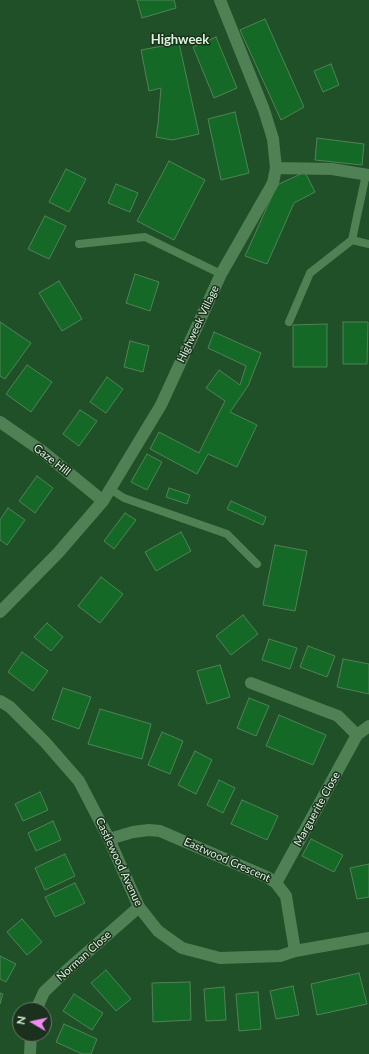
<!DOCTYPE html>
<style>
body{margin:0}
#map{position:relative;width:369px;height:1054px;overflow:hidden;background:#205027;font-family:Lato,sans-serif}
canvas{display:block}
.north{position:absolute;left:12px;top:1002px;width:40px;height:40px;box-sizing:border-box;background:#1b301d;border:1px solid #677e69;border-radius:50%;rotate:279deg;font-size:11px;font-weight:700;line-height:16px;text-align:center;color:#daf4db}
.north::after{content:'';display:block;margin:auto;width:14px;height:18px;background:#f28af3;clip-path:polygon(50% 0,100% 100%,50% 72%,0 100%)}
</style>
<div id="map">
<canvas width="369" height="1054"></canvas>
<div class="north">N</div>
</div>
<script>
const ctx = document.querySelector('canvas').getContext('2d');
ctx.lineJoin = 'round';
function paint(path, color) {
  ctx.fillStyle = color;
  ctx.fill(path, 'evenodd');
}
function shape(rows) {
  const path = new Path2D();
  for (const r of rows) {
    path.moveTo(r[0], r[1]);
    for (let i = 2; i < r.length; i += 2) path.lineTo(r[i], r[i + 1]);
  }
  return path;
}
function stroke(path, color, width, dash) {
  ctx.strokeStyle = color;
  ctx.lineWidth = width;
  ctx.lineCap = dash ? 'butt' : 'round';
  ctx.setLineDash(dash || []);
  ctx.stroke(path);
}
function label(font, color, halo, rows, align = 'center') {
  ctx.font = font + ' Lato,sans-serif';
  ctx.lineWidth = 3;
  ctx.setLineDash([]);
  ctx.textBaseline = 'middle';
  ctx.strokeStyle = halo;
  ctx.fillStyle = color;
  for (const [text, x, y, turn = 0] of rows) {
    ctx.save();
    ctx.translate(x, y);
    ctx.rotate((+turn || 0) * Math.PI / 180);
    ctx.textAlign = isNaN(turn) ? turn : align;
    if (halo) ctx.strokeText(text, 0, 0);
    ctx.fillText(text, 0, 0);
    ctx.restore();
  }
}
const building = shape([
 [137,0,174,0,176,8,142,18,137,0],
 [265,19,304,107,281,120,240,30,265,19],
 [216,37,237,88,214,98,193,47,216,37],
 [179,43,199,134,172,140,156,137,158,124,161,88,149,91,141,50,179,43],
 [331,64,339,85,323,92,314,71,331,64],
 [235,112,249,173,221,180,208,119,235,112],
 [317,138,364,144,362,165,315,160,317,138],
 [169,161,205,180,174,240,137,221,169,161],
 [66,169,86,179,69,212,49,202,66,169],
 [305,172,315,192,294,203,267,264,245,256,277,185,305,172],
 [116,184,138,193,130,212,108,203,116,184],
 [45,216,66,226,49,259,28,249,45,216],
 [135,274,159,282,150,311,126,303,135,274],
 [59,281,82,319,62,331,39,293,59,281],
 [0,322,31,343,5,379,0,376,0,322],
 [343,322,368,322,367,364,343,364,343,322],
 [327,324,327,367,293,367,293,325,327,324],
 [214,332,261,353,248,386,230,412,257,425,237,467,208,454,197,474,150,449,159,432,199,453,225,401,206,388,219,370,240,385,246,366,208,348,214,332],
 [130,341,149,346,143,372,124,367,130,341],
 [27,365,52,382,31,412,6,394,27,365],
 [107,377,123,389,106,413,90,402,107,377],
 [80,410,97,421,79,446,63,434,80,410],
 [147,454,162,462,147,490,131,482,147,454],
 [37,476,53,488,35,513,19,501,37,476],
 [169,488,190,495,187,504,166,497,169,488],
 [231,501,266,517,263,525,227,509,231,501],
 [8,508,25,520,7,545,0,540,0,520,8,508],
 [125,513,136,520,114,549,104,541,125,513],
 [181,532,191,551,156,571,145,552,181,532],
 [275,545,307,551,295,611,263,605,275,545],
 [101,577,123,594,100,623,78,606,101,577],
 [243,615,258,634,231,655,216,636,243,615],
 [47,623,63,637,51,651,34,637,47,623],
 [269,639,297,648,290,669,262,660,269,639],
 [308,646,335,656,327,677,300,667,308,646],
 [22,652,48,671,33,691,8,672,22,652],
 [343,659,369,664,369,694,337,687,343,659],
 [220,665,230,697,207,704,197,671,220,665],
 [63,688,91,697,79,729,52,719,63,688],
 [249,698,269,706,256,736,237,728,249,698],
 [100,709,151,724,142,759,88,744,100,709],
 [279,715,326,735,313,765,266,746,279,715],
 [162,732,183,741,170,774,148,765,162,732],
 [195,751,212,760,196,794,178,785,195,751],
 [219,780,235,788,223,813,207,805,219,780],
 [40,792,48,810,23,821,15,804,40,792],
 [242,800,278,816,267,840,231,824,242,800],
 [53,821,61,840,36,851,28,833,53,821],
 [311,839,343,855,334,872,302,856,311,839],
 [65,854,75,876,45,890,35,868,65,854],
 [369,864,369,897,357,899,350,868,369,864],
 [75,883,85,903,55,917,45,897,75,883],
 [22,919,42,942,27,955,7,932,22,919],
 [0,956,16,964,6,982,0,979,0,956],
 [106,970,131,999,116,1011,91,983,106,970],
 [359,973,367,1004,317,1015,311,984,359,973],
 [190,982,191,1020,153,1022,152,983,190,982],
 [293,986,299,1015,276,1019,270,991,293,986],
 [224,987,226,1020,206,1021,204,989,224,987],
 [258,992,261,1029,239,1031,236,994,258,992],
 [0,993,3,994,0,1004,0,993],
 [74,994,103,1013,92,1030,63,1011,74,994],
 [64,1024,97,1039,91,1054,82,1054,56,1042,64,1024]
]);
paint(building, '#156927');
stroke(building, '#518256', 1);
stroke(shape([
 [352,240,369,244],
 [79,244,145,237,221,274],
 [289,322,310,273,352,240,366,174],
 [110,489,124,498,227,534,257,564]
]), '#508155', 8);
stroke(shape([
 [0,422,42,451,103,501],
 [251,683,338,716,357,735,276,883],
 [0,701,10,707,45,742,79,781,109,839,139,907,158,931,182,948,220,958,280,956,295,951,369,938],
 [357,735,369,726],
 [109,839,133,832,149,830,160,831,267,877,276,883,286,896,295,951],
 [36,1010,44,992,66,971,139,907],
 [30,1054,31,1034]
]), '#508155', 12);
stroke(shape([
 [276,168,332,169,369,175],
 [0,612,58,553,103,501,161,405,221,274,273,183,276,168,273,139,264,110,220,0]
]), '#508155', 12);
label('11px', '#daf4db', '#1b301d', [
 ["Highweek Village",198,324,-65],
 ["Gaze Hill",52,460,38],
 ["Marguerite Close",317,809,-61],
 ["Eastwood Crescent",227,860,24],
 ["Castlewood Avenue",119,862,65],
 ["Norman Close",84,956,-42]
]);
label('bold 13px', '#daf4db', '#1b301d', [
 ["Highweek",180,40]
]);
</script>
